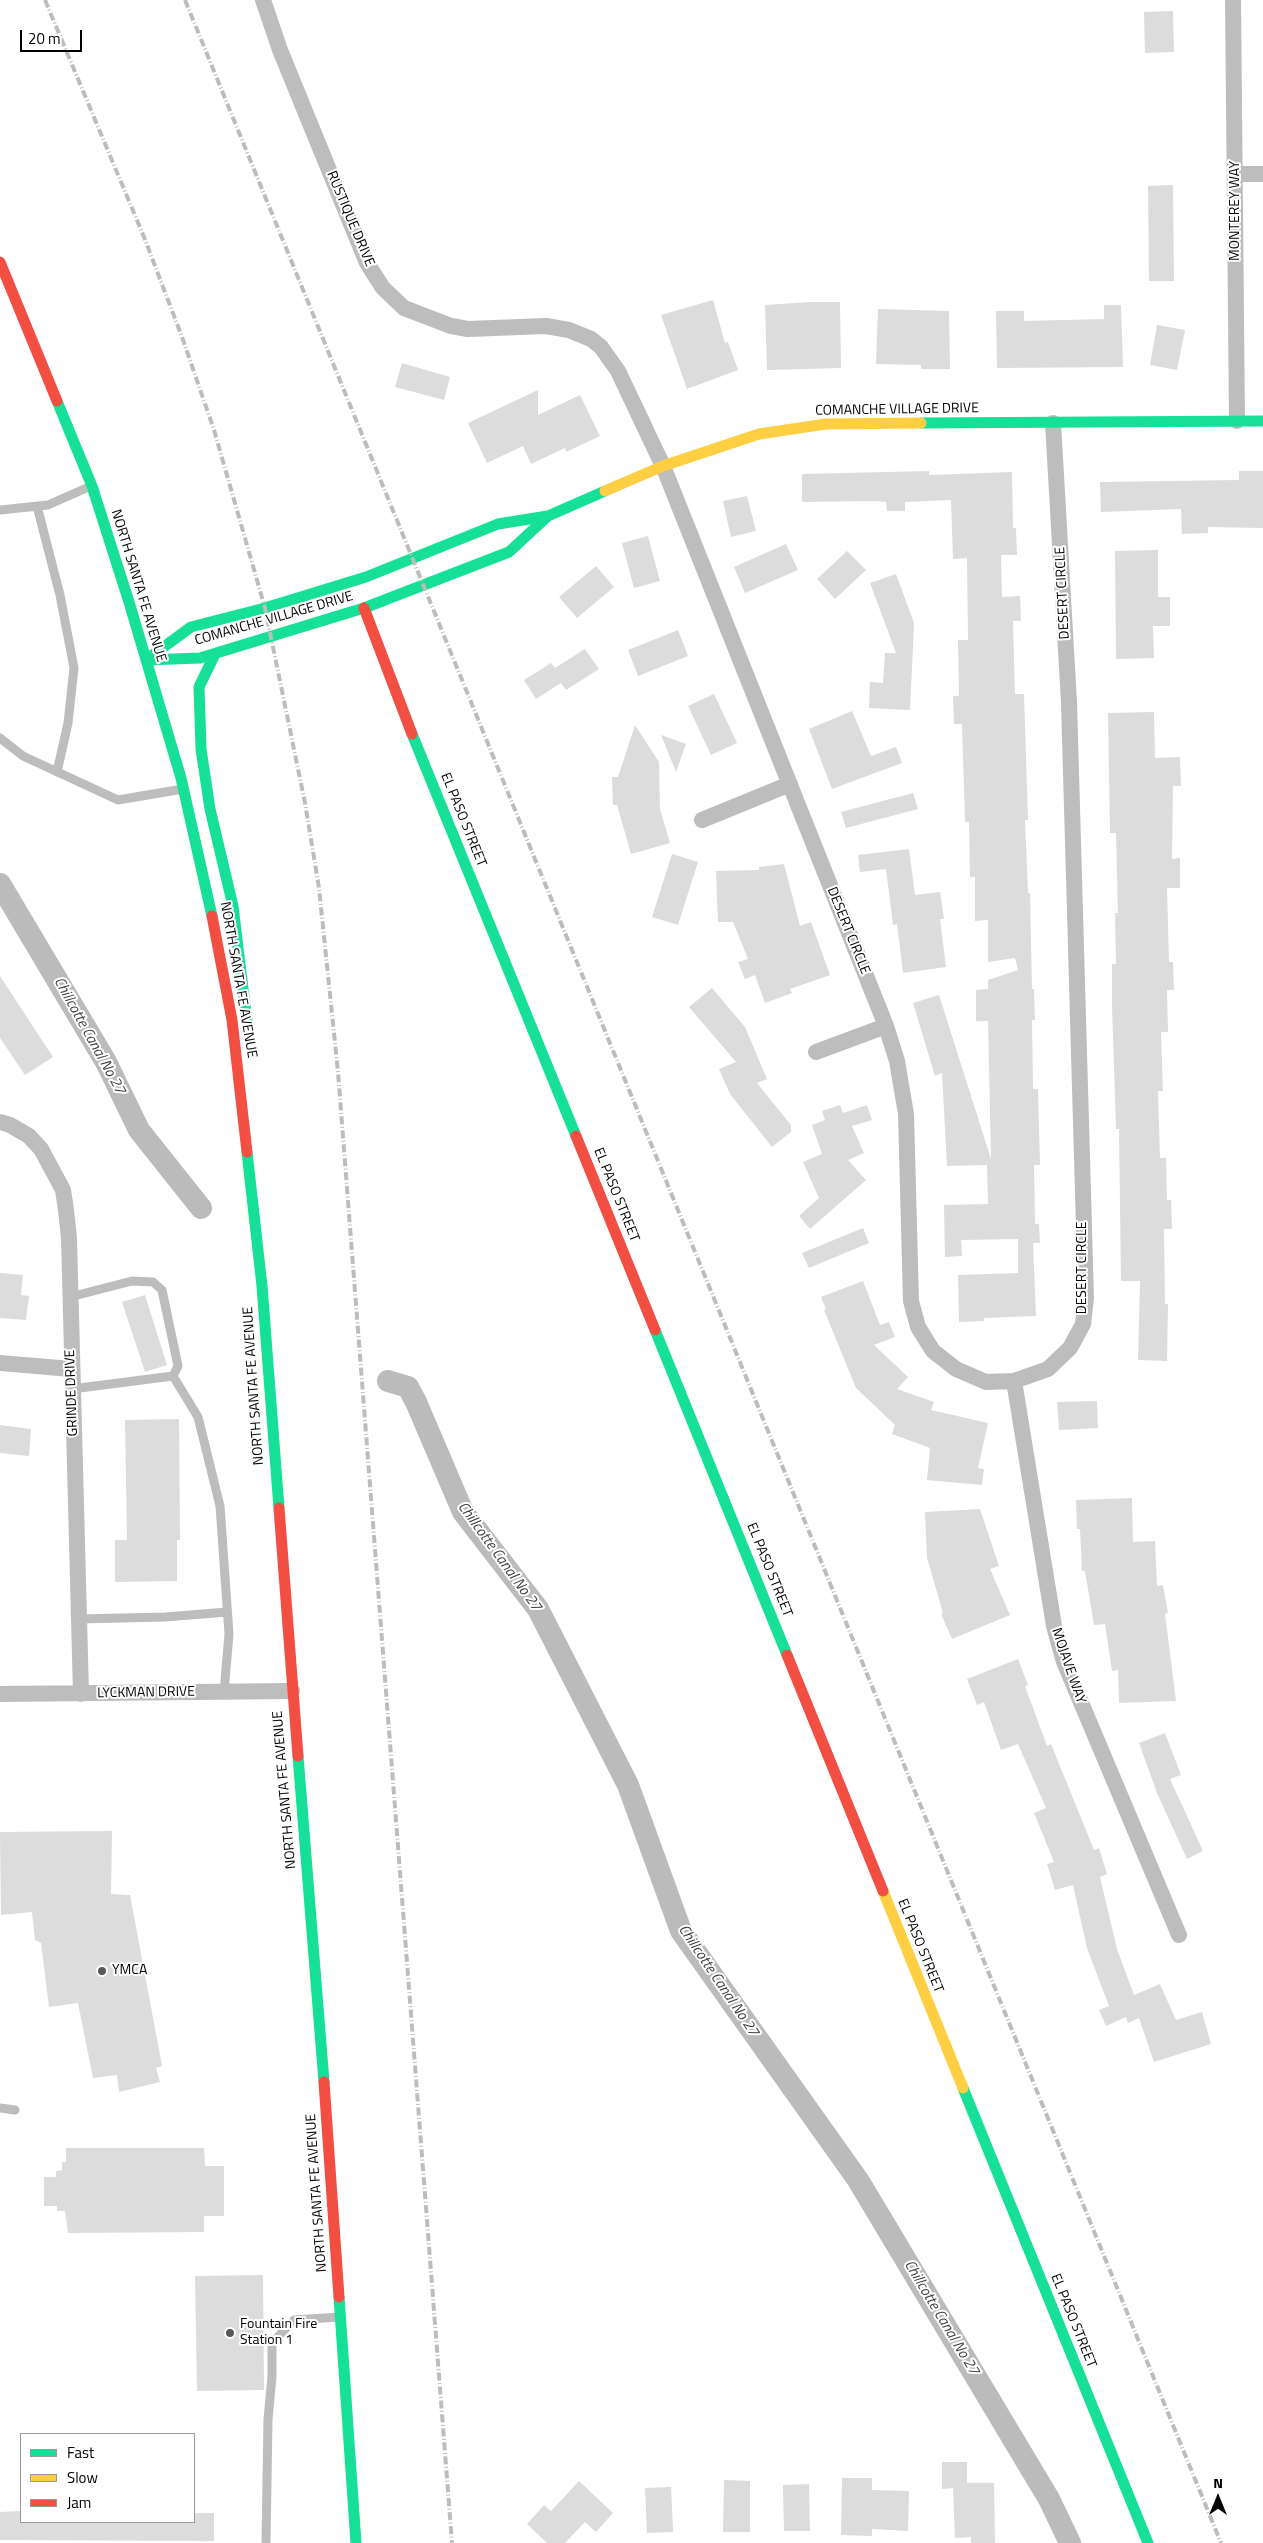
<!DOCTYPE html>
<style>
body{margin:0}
#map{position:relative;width:1263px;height:2543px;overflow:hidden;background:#fff;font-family:"Titillium Web",sans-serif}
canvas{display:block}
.legend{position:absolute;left:20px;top:2433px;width:175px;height:90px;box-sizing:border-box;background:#fff;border:1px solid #999;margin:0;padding:6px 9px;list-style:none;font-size:15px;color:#000}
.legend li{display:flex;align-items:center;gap:10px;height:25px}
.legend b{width:25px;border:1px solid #999}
.north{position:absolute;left:1193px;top:2473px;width:50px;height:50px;-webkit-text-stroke:4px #fff;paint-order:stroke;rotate:0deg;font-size:14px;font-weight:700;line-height:20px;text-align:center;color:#000}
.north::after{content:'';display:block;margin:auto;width:18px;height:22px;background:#000;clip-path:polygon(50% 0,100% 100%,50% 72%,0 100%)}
.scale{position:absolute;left:20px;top:30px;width:62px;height:22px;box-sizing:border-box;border:2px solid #000;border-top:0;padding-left:6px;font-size:15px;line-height:18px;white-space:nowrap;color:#000;-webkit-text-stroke:4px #fff;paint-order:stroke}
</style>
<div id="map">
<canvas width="1263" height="2543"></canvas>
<ul class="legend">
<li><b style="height:6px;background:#16e098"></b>Fast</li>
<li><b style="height:6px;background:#ffcf43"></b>Slow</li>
<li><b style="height:6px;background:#f24e42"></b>Jam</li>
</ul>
<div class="north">N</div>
<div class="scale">20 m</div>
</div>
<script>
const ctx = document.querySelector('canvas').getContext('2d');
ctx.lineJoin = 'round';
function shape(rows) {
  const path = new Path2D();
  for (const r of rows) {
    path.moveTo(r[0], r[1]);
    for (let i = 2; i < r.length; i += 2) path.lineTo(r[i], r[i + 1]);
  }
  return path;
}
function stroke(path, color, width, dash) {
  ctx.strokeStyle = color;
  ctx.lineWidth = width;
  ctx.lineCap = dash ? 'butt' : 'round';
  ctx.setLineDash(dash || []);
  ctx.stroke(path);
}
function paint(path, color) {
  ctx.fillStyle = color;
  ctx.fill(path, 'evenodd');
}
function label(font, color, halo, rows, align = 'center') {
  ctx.font = font + ' "Titillium Web",sans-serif';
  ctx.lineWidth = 4;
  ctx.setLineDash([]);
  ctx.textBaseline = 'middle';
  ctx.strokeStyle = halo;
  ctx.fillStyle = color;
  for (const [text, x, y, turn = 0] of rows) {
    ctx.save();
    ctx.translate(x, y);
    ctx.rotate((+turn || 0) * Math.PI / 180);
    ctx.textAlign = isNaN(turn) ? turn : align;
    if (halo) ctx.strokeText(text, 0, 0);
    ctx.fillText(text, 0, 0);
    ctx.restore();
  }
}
stroke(shape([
 [0,884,106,1062,139,1130,201,1208],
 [388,1381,408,1387,416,1402,463,1512,538,1609,628,1785,681,1931,858,2180,1049,2499,1070,2543]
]), '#bbb', 22);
paint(shape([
 [1173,11,1174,52,1145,53,1144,12],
 [1173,185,1174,281,1149,281,1148,186],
 [713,300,725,343,728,342,738,370,687,389,661,315],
 [812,302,840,302,841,368,767,370,765,305],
 [1104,305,1121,305,1123,367,997,368,996,311,1024,311,1024,321,1104,319],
 [878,309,949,311,950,369,921,369,921,365,876,364],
 [1157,325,1185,330,1177,370,1150,365],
 [402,363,450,377,444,400,395,387],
 [538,390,538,415,580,395,600,436,566,452,565,448,531,464,523,446,487,463,468,423],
 [929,471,929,475,1012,472,1013,528,1016,528,1017,555,1001,555,1002,597,1020,596,1021,621,1013,621,1015,694,1024,694,1028,820,1025,820,1028,893,1030,893,1032,989,1034,989,1035,1020,1032,1020,1033,1089,1038,1089,1040,1165,1034,1165,1035,1224,1039,1224,1040,1243,1033,1243,1036,1316,984,1318,984,1321,959,1322,958,1275,1018,1273,1018,1239,961,1240,962,1256,945,1257,944,1205,988,1204,987,1165,947,1166,942,1073,935,1076,913,1003,939,995,991,1159,988,1021,976,1021,976,990,988,989,988,980,1018,970,1015,958,988,962,988,920,975,921,975,877,970,877,969,822,965,822,962,724,954,724,953,696,959,696,958,640,968,640,967,558,953,559,951,500,905,502,905,511,887,511,886,502,876,501,802,502,802,474],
 [1239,471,1263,471,1263,528,1208,527,1208,533,1182,534,1181,509,1101,512,1100,482,1239,480],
 [747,496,756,531,731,537,723,501],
 [648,536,660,581,634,588,622,543],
 [786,544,798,570,745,593,734,567],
 [1158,550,1158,597,1170,597,1170,626,1153,626,1154,658,1116,659,1115,551],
 [847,551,866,570,835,599,817,579],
 [596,566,614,587,577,618,559,597],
 [896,574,914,623,910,710,869,708,870,682,883,683,885,653,896,653,870,583],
 [678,630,688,656,638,676,628,650],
 [585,649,599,669,566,690,561,683,536,699,524,680,551,663,555,668],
 [714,694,737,743,711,755,688,706],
 [852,711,871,756,896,747,902,763,832,789,809,729],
 [1154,712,1155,758,1180,757,1181,786,1173,786,1172,859,1180,858,1180,888,1167,888,1169,962,1173,962,1174,990,1167,990,1168,1032,1161,1032,1163,1091,1158,1091,1160,1158,1166,1158,1167,1200,1171,1200,1172,1229,1164,1229,1165,1304,1168,1304,1167,1361,1138,1360,1140,1281,1121,1281,1119,1129,1116,1129,1112,1006,1112,964,1116,964,1115,913,1118,913,1116,833,1110,833,1108,713],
 [635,725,659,762,660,809,670,843,631,854,617,805,613,805,612,777,618,777],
 [661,735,686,744,676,772],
 [913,793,918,809,846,828,841,812],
 [909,849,915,895,940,892,944,919,940,919,946,967,903,973,897,924,893,925,886,869,860,872,858,855],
 [672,854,698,862,678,925,652,917],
 [784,864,800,926,811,922,830,975,790,989,792,993,765,1003,755,975,745,979,738,962,748,959,733,922,718,922,716,871,759,870,759,867],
 [0,976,53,1057,25,1075,0,1038],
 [712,988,745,1027,767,1079,757,1083,791,1125,791,1132,772,1147,730,1094,719,1069,736,1062,689,1007],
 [840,1105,843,1113,867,1105,872,1120,852,1126,864,1153,848,1160,866,1180,810,1229,799,1216,819,1198,803,1162,822,1154,812,1125,825,1120,822,1111],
 [863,1228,869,1243,809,1268,802,1253],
 [0,1273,23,1275,21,1295,29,1296,26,1320,0,1318],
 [863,1281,880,1325,889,1322,895,1337,874,1345,908,1377,897,1389,934,1402,931,1410,988,1423,978,1468,984,1469,982,1485,927,1480,930,1448,892,1434,895,1425,856,1388,824,1310,826,1309,821,1297],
 [145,1295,167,1365,145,1372,122,1302],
 [1097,1401,1098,1428,1059,1430,1057,1402],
 [179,1419,180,1540,177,1540,177,1581,115,1582,115,1540,127,1540,125,1420],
 [0,1425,31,1429,29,1456,0,1453],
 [1132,1498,1133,1542,1155,1541,1157,1586,1163,1585,1168,1613,1165,1614,1176,1701,1119,1703,1118,1670,1112,1671,1105,1624,1094,1625,1085,1571,1082,1571,1080,1529,1077,1529,1076,1500],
 [980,1509,999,1566,990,1569,1010,1615,952,1639,941,1614,943,1613,927,1558,925,1512],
 [1018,1659,1028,1685,1025,1686,1047,1746,1051,1744,1094,1850,1099,1848,1107,1874,1100,1877,1117,1949,1134,1995,1160,1984,1176,2020,1202,2012,1211,2044,1154,2062,1139,2018,1128,2023,1126,2017,1106,2026,1099,2010,1109,2006,1087,1948,1073,1885,1055,1890,1047,1864,1054,1862,1034,1813,1046,1808,1018,1744,1001,1750,984,1702,977,1705,967,1679],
 [1165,1733,1181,1775,1170,1779,1203,1851,1187,1859,1157,1793,1139,1743],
 [112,1831,111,1894,130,1895,162,2066,156,2068,160,2082,119,2092,117,2075,93,2078,78,2003,49,2007,41,1943,35,1940,32,1912,1,1915,0,1832],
 [66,2148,204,2148,205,2166,224,2166,224,2216,204,2216,204,2232,68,2233,65,2211,57,2211,57,2206,44,2206,44,2177,56,2177,56,2171,62,2170,62,2162,66,2162],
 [263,2275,264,2390,197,2391,195,2276],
 [942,2462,967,2462,967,2483,994,2483,995,2543,971,2543,971,2537,955,2538,953,2488,942,2489],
 [842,2478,872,2478,872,2490,909,2491,908,2531,872,2529,872,2536,841,2535],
 [724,2480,750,2481,750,2532,723,2532],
 [579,2481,613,2513,596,2532,585,2522,565,2543,547,2543,527,2524,544,2505,551,2511],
 [809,2484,810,2531,784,2531,783,2485],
 [671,2487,673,2532,647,2533,645,2488],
 [21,2511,21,2522,194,2522,194,2513,214,2513,214,2541,0,2540,0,2512]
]), '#dcdcdc');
stroke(shape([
 [37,506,60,595,74,668,68,723,57,772],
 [0,510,48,505,91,486],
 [0,738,23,756,118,800,183,789],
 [70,1297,132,1281,153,1282,162,1290,178,1366,173,1376,72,1389],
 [173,1376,198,1417,220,1506,229,1634,224,1692],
 [79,1619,165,1617,227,1612],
 [0,2108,15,2110],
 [266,2543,268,2419,272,2377,272,2343,294,2320,339,2317]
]), '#bdbdbd', 9);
stroke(shape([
 [263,0,280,50,367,263,383,288,404,308,451,326,468,329,546,326,569,330,591,339,601,347,618,371,663,466,886,1026,897,1061,906,1114,911,1301,918,1327,933,1351,956,1369,986,1382,1014,1381,1048,1369,1070,1348,1083,1324,1086,1298,1069,702,1053,423],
 [1233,0,1237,421],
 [1236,174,1263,174],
 [702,820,790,784],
 [816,1052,886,1026],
 [0,1122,10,1125,29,1136,41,1149,63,1190,66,1210,69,1238,81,1694],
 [0,1363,71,1369],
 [1014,1381,1054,1626,1064,1662,1179,1935],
 [0,1694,292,1691]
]), '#bdbdbd', 16);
stroke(shape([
 [57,401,92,486,129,602,181,778,212,916],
 [921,423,1263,421],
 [215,654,199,687,201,749,210,809,233,906,247,1022],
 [146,660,191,627,265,608,366,577,498,524,548,516,605,491],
 [146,660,200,658,364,608,509,552,548,516],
 [412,734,576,1136],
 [247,1152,262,1286,279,1508],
 [655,1330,787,1655],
 [298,1756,324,2082],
 [963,2088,1148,2543],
 [339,2297,356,2543]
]), '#16e098', 11);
stroke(shape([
 [605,491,663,466,759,434,826,424,921,423],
 [883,1891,963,2088]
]), '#ffcf43', 11);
stroke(shape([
 [0,262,57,401],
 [364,608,412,734],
 [212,916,232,1020,247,1152],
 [576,1136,655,1330],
 [279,1508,298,1756],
 [787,1655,883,1891],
 [324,2082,339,2297]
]), '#f24e42', 11);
stroke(shape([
 [45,0,144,237,182,337,214,430,265,608,305,803,319,888,338,1072,452,2543],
 [185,0,1221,2543]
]), '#bdbdbd', 4, [8, 2.5, 1, 2.5]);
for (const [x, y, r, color] of [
 [102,1971,5,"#595959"],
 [230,2333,5,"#595959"]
]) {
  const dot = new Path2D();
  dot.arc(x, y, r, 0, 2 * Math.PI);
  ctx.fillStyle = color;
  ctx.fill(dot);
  stroke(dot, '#fff', 2);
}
label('14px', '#000', '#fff', [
 ["MONTEREY WAY",1236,211,-90],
 ["RUSTIQUE DRIVE",350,219,67],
 ["COMANCHE VILLAGE DRIVE",897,410,-1],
 ["NORTH SANTA FE AVENUE",138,586,73],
 ["DESERT CIRCLE",1063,593,-93],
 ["COMANCHE VILLAGE DRIVE",274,619,-16],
 ["EL PASO STREET",463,820,68],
 ["DESERT CIRCLE",848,931,68],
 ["NORTH SANTA FE AVENUE",238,980,80],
 ["EL PASO STREET",616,1195,68],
 ["DESERT CIRCLE",1083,1268,-90],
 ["NORTH SANTA FE AVENUE",254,1386,-94],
 ["GRINDE DRIVE",72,1393,-92],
 ["EL PASO STREET",769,1570,68],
 ["MOJAVE WAY",1068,1666,71],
 ["LYCKMAN DRIVE",146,1693,-1],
 ["NORTH SANTA FE AVENUE",285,1790,-95],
 ["EL PASO STREET",920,1946,68],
 ["NORTH SANTA FE AVENUE",317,2193,-94],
 ["EL PASO STREET",1073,2321,68]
]);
label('14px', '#000', '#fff', [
 ["YMCA",112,1971],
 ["Fountain Fire",240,2325],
 ["Station 1",240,2341]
], 'left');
label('italic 15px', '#3f3f3f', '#fff', [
 ["Chillcotte Canal No 27",89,1036,61],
 ["Chillcotte Canal No 27",499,1557,54],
 ["Chillcotte Canal No 27",718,1981,56],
 ["Chillcotte Canal No 27",941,2318,59]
]);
</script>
